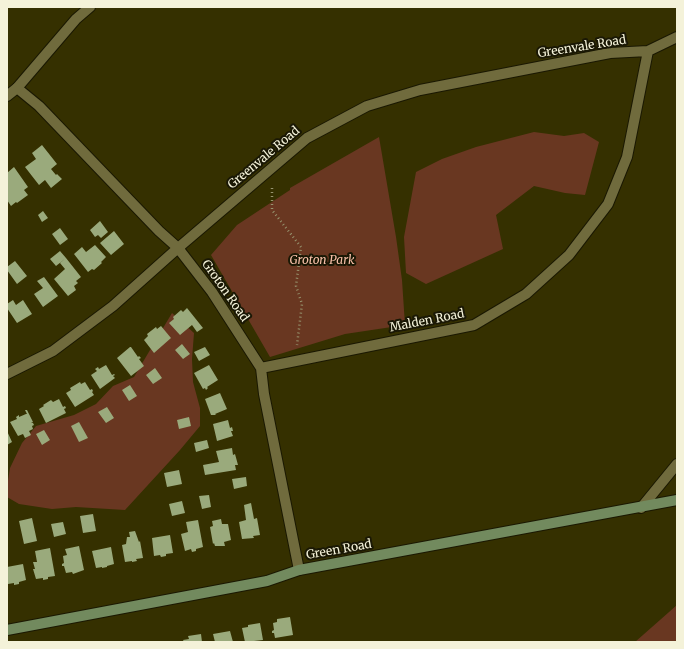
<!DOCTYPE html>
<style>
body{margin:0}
#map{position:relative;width:684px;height:649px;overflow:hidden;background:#353000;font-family:Merriweather,serif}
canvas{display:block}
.frame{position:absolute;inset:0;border:8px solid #f4f2d9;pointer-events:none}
</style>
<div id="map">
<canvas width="684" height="649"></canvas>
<div class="frame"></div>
</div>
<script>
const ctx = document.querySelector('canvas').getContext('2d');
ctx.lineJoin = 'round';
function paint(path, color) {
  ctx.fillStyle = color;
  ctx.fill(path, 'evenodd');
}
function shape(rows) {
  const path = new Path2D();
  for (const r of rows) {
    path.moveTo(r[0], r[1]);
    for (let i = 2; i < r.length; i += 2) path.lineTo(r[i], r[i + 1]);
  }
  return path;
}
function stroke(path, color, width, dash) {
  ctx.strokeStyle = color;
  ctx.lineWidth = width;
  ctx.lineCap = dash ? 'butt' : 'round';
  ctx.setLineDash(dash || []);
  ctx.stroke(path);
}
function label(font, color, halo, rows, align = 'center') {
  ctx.font = font + ' Merriweather,serif';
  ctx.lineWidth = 4;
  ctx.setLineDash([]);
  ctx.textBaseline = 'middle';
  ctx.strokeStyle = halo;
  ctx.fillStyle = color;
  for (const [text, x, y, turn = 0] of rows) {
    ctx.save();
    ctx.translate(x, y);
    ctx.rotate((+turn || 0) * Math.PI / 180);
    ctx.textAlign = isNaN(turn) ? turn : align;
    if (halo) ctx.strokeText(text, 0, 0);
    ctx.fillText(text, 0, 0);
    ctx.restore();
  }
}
paint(shape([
 [534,132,564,136,584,133,599,142,585,195,565,193,534,186,496,215,503,249,426,284,406,273,404,237,416,172,442,159,476,147],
 [379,137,396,237,402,280,405,325,345,334,270,357,211,255,237,225,290,190,290,188],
 [172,313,194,333,192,359,193,382,200,408,200,426,180,450,125,510,76,507,52,509,19,504,7,497,7,487,10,468,22,443,36,426,74,415,96,404,113,386,134,377],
 [677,605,677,642,635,642]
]), '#693721');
paint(shape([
 [42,145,57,164,51,169,56,175,57,174,62,179,51,188,45,180,39,185,25,167,36,159,32,153],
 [14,167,28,187,24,190,28,195,17,203,16,202,11,206,7,200,7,180,8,180,7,173],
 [43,211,48,218,42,222,38,215],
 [100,221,108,232,101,238,98,235,95,237,90,230],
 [60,228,68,239,60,245,52,234],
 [114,231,124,244,111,255,100,243],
 [95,245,106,257,101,262,102,263,94,270,92,269,88,272,74,254,82,247,86,252],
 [60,251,66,258,56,266,50,259],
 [66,258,81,277,76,281,78,283,74,286,76,290,68,296,54,279,65,269,60,263],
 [15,261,27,276,17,284,7,270,7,267],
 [44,277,58,296,43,307,34,294,43,288,37,281],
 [13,300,16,305,23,300,32,314,17,323,7,308,7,304],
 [187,308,203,328,197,332,192,325,180,335,169,323,174,319,173,317,181,310,183,312],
 [161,326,171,338,154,353,144,340,148,336,147,334,156,327,157,329],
 [182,344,190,354,183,359,175,350],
 [130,347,131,347,138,357,139,356,141,358,139,359,144,366,131,376,117,358],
 [205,347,210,355,199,361,194,352],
 [106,365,112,375,114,374,115,375,113,376,115,378,100,389,91,375,97,371,95,369,98,367,99,369],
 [209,365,218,380,207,387,208,388,206,390,205,388,203,389,194,373],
 [155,368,162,378,153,384,146,375],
 [80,382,81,384,85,382,90,390,92,389,93,391,92,392,94,395,75,407,66,393,71,390,70,388],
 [130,385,137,396,129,401,122,390],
 [220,393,227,409,215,414,216,415,211,415,205,399],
 [59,399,63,407,65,406,66,408,64,409,66,413,46,423,39,409,44,406,43,405,51,400,53,402],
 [107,407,114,418,106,423,98,412],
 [25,410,27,410,33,422,31,423,33,423,34,425,32,426,33,429,29,431,31,435,25,438,23,434,18,436,10,422,17,419,16,417,19,415,19,417,26,414,27,414],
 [189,417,191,426,179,429,177,420],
 [228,420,230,428,232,427,233,431,231,431,233,436,217,441,213,424],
 [79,422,88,438,79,442,71,426],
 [44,430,50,440,42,445,36,434],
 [7,431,12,442,7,445],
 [207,440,209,448,196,452,194,443],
 [232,448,233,455,235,454,238,465,235,465,236,470,205,475,203,465,219,462,216,451],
 [179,470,182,484,167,487,164,473],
 [246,477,247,486,234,489,232,479],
 [209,495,211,507,202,509,199,496],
 [182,501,185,513,172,516,169,504],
 [251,503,254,519,257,518,260,535,253,536,254,538,242,539,239,522,246,520,244,505],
 [93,514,96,531,83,533,80,516],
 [32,518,37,541,24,544,19,521],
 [221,519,222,524,228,524,231,540,224,542,225,546,215,546,214,543,213,544,210,527,213,526,212,521],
 [198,520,203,547,196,549,196,551,192,552,191,549,185,551,181,534,188,532,186,522],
 [63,522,66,534,54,537,51,524],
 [135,531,139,542,140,541,143,558,136,559,137,561,132,562,132,561,125,562,122,545,126,544,127,537,130,537,129,532],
 [170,535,173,553,166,554,166,556,161,557,160,555,154,556,152,538],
 [79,546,84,570,73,574,72,572,66,573,64,566,62,566,62,564,64,563,63,556,67,555,65,549],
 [111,547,114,564,107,566,107,567,102,568,102,567,96,568,92,551],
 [50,548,55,576,48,577,48,579,43,580,43,578,36,579,33,569,35,569,33,562,37,562,35,551],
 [23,564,26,580,19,582,19,584,14,585,14,583,8,584,7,567],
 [290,617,293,635,275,638,274,633,272,633,272,631,274,630,273,623,277,622,277,619],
 [260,623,263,640,245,642,242,628,248,627,248,625],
 [230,631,233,642,215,642,213,634],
 [201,634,202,642,184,642,183,640,189,639,188,636]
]), '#9aaa7c');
const minor = shape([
 [17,88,39,106,159,231,178,248,212,292,261,368,264,394,299,570],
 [261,368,474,325,526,294,569,255,608,204,627,157,648,51],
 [7,374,53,351,113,306,178,248,307,138,367,106,420,90,610,53,648,51,677,37],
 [641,508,677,464]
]);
const tertiary = shape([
 [7,96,17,88,76,19,90,7]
]);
const secondary = shape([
 [7,630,267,581,299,570,677,500]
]);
stroke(minor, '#1a1802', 12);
stroke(tertiary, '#1a1802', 12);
stroke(secondary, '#1a1802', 12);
stroke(shape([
 [272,188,272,210,301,247,296,286,302,304,297,345]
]), '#97946f', 2.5, [1, 3]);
stroke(minor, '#706b3d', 10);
stroke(tertiary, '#706b3d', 10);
stroke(secondary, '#728a5e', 10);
label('12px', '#f4f2d9', '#1a1805', [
 ["Greenvale Road",582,47,-9],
 ["Greenvale Road",264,158,-40],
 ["Groton Road",225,291,55],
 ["Malden Road",427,321,-11],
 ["Green Road",339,550,-10]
]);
label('italic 12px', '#f8c0a9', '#1a1805', [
 ["Groton Park",322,261]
]);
</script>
